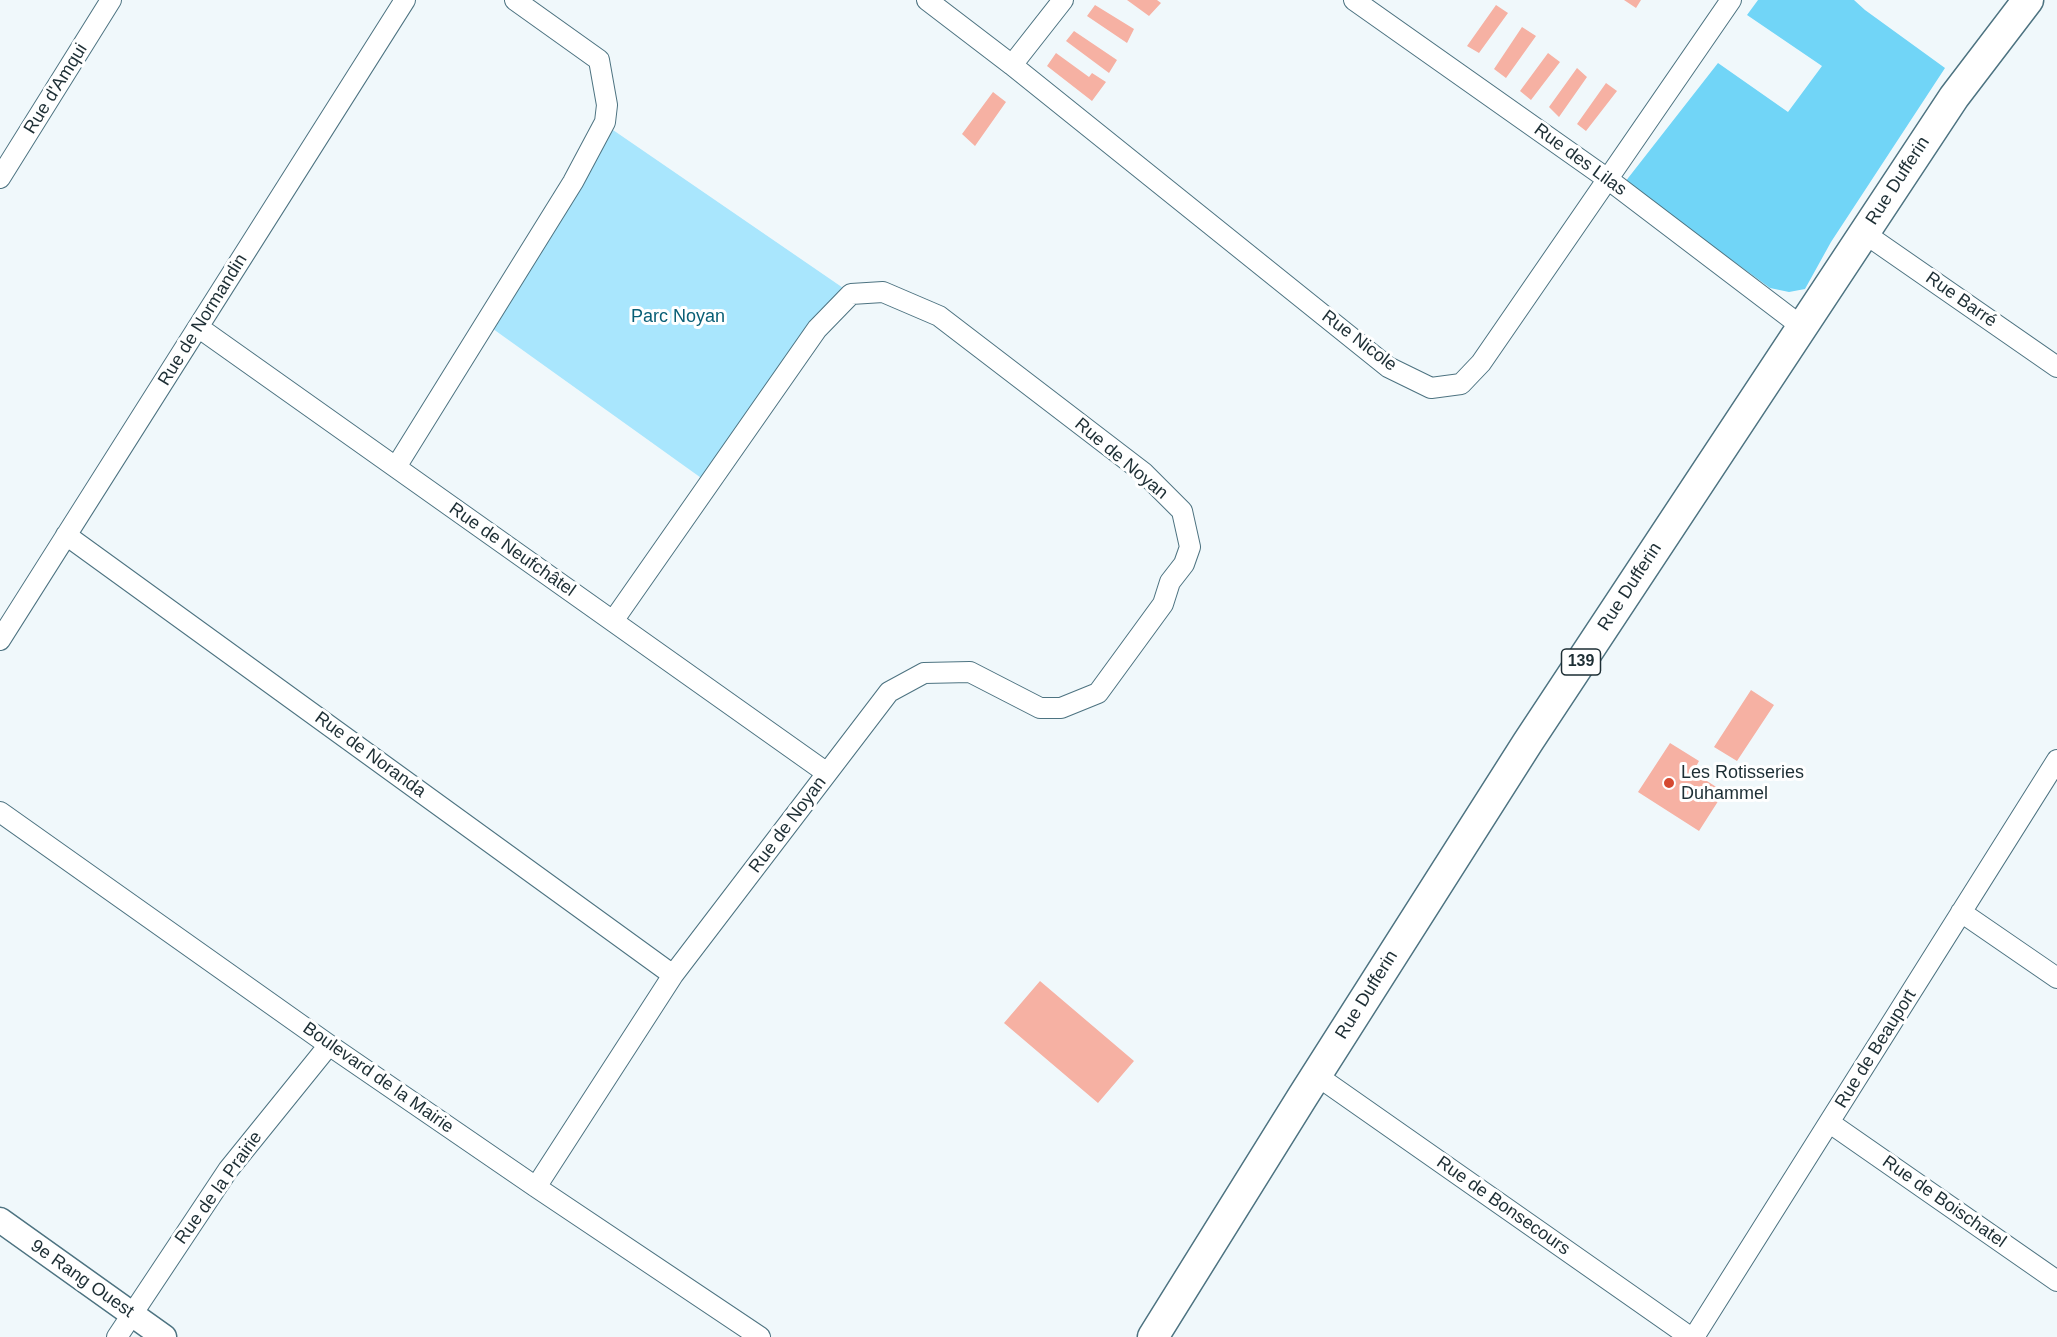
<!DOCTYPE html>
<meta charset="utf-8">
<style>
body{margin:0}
canvas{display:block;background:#f0f8fb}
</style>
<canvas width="2057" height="1337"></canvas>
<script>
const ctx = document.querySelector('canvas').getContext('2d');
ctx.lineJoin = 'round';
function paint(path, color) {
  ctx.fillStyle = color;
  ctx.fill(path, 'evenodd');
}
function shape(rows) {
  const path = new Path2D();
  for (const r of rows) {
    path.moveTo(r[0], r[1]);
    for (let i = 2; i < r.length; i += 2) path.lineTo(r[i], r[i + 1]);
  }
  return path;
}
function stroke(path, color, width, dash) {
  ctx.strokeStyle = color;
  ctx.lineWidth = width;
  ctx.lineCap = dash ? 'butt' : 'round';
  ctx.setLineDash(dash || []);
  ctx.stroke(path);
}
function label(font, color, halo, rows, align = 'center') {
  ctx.font = font + ' Helvetica,sans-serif';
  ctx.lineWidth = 6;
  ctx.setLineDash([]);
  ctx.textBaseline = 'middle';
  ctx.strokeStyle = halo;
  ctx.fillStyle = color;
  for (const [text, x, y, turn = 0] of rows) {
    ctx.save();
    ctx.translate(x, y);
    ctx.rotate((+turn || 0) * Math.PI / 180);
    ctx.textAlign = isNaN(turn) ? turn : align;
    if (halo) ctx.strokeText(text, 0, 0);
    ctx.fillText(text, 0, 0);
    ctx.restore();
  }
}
paint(shape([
 [613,130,849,292,711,485,482,321]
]), '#a9e6fd');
paint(shape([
 [1758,0,1854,0,1865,10,1945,68,1831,242,1805,289,1789,292,1770,288,1625,182,1718,63,1788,112,1822,66,1747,15]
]), '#71d5f7');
paint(shape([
 [1127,0,1157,0,1161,3,1149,16],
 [1624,0,1641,0,1636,8],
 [1095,5,1134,29,1127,43,1087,16],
 [1496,5,1508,13,1479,53,1467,46],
 [1522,27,1536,36,1506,78,1494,69],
 [1074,31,1117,60,1109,73,1066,41],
 [1056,53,1089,77,1092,73,1106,82,1092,101,1047,66],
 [1548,53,1560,62,1531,100,1520,91],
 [1577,68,1587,77,1559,117,1549,107],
 [1606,83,1617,91,1586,131,1577,124],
 [993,92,1006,102,975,146,962,134],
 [1751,690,1774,705,1737,761,1714,747],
 [1670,743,1699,761,1693,772,1724,792,1699,831,1638,792],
 [1040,981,1134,1061,1098,1103,1004,1023]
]), '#f6b1a3');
const minor = shape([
 [927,0,1012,65,1388,367,1431,388,1461,384,1481,363,1731,0],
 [1354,0,1609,180,1801,326],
 [1012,65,1063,0],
 [0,178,111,0],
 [1864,233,2057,367],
 [198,327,827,773],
 [396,467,573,182,605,122,607,105,599,60,515,0],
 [66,535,673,975],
 [0,640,405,0],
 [0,812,329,1045,536,1187,760,1337],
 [1961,912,2057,978],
 [1316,1075,1690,1337],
 [1830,1123,2057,1281],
 [536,1187,673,975,889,692,924,673,970,672,1040,708,1061,708,1098,693,1163,604,1170,582,1184,564,1190,547,1182,511,1144,473,939,316,883,292,851,294,817,329,613,621],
 [117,1337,228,1170,329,1045],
 [1694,1337,2057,760]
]);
const tertiary = shape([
 [0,1220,164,1337]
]);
const primary = shape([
 [1153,1337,1303,1096,1528,742,1954,97,2028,0]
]);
stroke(minor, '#4d7381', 22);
stroke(tertiary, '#4d7381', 27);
stroke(primary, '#4d7381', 33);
stroke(minor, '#fff', 20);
stroke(tertiary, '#fff', 24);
stroke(primary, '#fff', 30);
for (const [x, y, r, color] of [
 [1669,783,6,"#d54931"]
]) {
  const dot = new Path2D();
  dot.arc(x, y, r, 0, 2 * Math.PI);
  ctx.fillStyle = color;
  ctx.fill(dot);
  stroke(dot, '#fff', 2);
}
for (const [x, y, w] of [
 [1581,662,39]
]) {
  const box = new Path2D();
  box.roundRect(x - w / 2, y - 13, w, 26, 4.5);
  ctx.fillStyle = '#fff';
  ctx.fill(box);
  stroke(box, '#1d2e34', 1.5);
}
label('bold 16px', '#1d2e34', null, [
 ["139",1581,662]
]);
label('18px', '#1d2e34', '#fff', [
 ["Rue d'Amqui",56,89,-58],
 ["Rue des Lilas",1580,160,36],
 ["Rue Dufferin",1898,181,-57],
 ["Rue Barré",1961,300,35],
 ["Rue de Normandin",203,320,-58],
 ["Rue Nicole",1359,341,37],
 ["Rue de Noyan",1121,459,40],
 ["Rue de Neufchâtel",512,550,35],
 ["Rue Dufferin",1630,587,-57],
 ["Rue de Noranda",370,755,36],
 ["Rue de Noyan",788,825,-53],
 ["Rue Dufferin",1367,995,-58],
 ["Rue de Beauport",1876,1049,-58],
 ["Boulevard de la Mairie",378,1078,35],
 ["Rue de la Prairie",219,1188,-54],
 ["Rue de Boischatel",1944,1202,35],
 ["Rue de Bonsecours",1503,1206,35],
 ["9e Rang Ouest",82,1279,35]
]);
label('18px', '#095f76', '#fff', [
 ["Parc Noyan",678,317]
]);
label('18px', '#1d2e34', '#fff', [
 ["Les Rotisseries",1681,773],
 ["Duhammel",1681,794]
], 'left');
</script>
